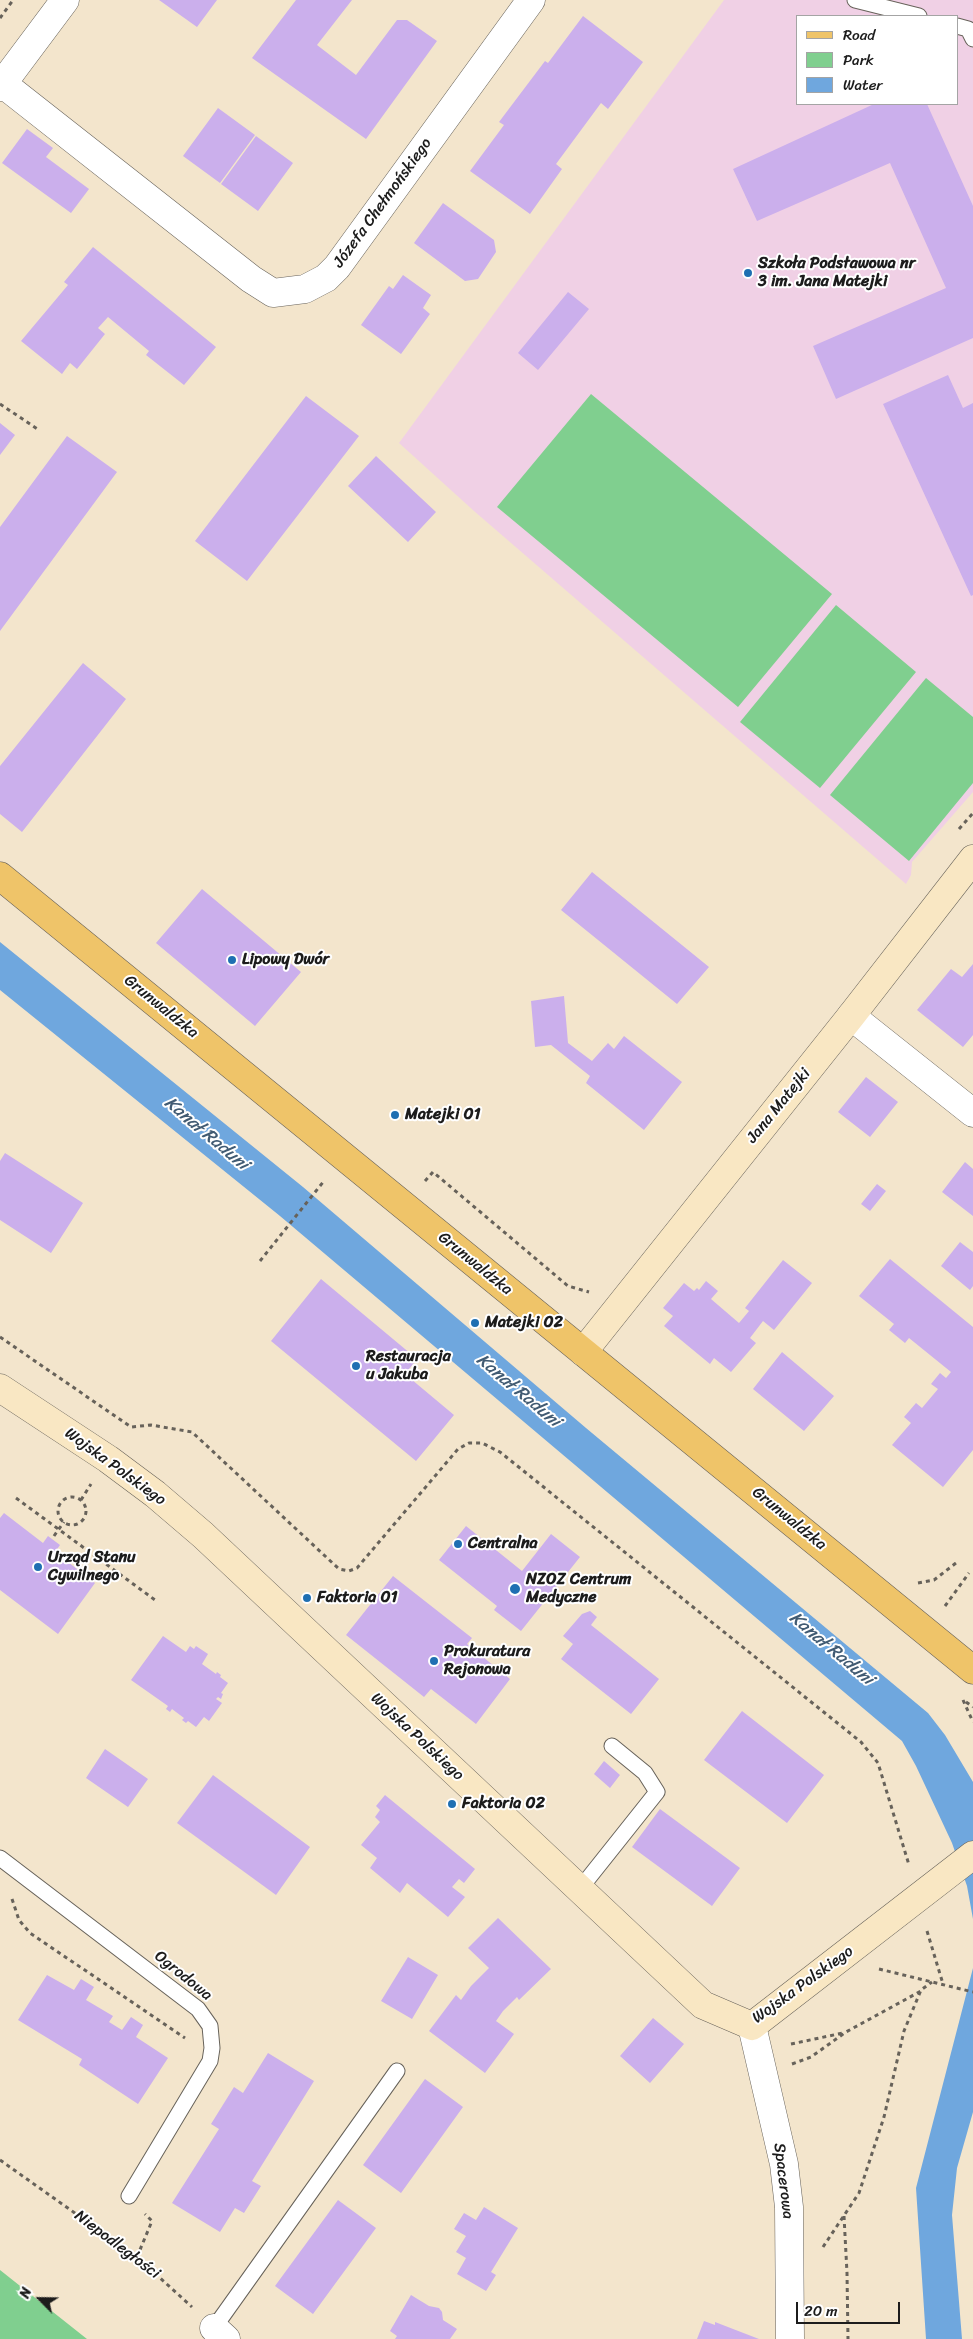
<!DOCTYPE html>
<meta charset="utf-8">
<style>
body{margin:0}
#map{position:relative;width:973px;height:2339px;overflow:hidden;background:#f3e5cc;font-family:Sriracha,sans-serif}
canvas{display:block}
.legend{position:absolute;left:796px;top:15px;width:162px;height:90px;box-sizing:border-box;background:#fff;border:1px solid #a4a4a4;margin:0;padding:6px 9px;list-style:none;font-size:15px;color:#1c1c1c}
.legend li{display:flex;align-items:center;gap:10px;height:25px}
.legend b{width:25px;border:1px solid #a4a4a4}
.north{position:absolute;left:15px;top:2274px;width:50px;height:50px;-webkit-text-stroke:4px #fff;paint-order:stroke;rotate:293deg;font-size:14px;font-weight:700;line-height:20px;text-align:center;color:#1c1c1c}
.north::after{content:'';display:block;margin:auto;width:18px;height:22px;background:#1c1c1c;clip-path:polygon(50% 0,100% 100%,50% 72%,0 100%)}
.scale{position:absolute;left:796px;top:2302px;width:104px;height:22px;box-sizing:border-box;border:2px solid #1c1c1c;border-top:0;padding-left:6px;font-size:15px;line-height:18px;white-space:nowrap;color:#1c1c1c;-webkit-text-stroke:4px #fff;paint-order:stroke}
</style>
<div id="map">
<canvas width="973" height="2339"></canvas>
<ul class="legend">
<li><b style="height:6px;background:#efc469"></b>Road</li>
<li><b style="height:14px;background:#80cf8f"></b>Park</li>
<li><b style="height:14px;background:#6fa7de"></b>Water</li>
</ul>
<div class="north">N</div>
<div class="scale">20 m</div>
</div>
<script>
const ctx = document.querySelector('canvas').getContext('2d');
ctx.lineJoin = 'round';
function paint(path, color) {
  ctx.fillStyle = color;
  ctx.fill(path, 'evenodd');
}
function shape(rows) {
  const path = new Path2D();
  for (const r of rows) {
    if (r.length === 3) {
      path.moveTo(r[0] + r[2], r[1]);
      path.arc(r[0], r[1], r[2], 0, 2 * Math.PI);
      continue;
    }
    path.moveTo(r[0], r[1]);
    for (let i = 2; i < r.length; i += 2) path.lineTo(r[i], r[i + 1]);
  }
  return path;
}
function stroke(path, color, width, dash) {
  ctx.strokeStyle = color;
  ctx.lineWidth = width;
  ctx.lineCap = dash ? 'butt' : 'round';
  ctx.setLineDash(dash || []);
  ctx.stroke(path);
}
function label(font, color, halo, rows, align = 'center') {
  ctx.font = font + ' Sriracha,sans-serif';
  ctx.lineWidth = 4;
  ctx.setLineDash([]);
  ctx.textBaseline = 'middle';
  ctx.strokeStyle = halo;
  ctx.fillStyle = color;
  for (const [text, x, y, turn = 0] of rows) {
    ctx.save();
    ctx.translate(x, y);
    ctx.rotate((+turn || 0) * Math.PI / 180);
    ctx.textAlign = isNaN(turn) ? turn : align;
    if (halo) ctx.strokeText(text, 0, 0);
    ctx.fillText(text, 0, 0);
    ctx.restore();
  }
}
paint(shape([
 [724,0,973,0,973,792,912,862,911,875,906,884,474,511,399,443],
 [797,16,957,16,957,104,797,104]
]), '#f0d0e5');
paint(shape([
 [591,394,832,594,738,707,497,507],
 [836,605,916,672,820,788,740,722],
 [926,678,973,717,973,783,909,861,830,795],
 [0,2270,87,2339,0,2339]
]), '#80cf8f');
paint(shape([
 [0,942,303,1187,586,1428,928,1713,945,1735,973,1782,973,1919,967,1886,952,1843,916,1766,902,1741,280,1216,0,990],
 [973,1968,973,2112,957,2168,952,2215,962,2339,926,2339,916,2188]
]), '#6fa7de');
paint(shape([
 [159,0,217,0,197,27],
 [296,0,352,0,317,45,356,75,397,20,407,20,437,41,366,139,252,58],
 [583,16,643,62,608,109,601,103,556,164,562,169,530,214,470,171,504,125,499,122,545,61,548,63],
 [874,104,927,104,973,206,973,338,836,399,813,346,946,288,890,163,757,221,733,169],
 [218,108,255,135,220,183,183,156],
 [27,129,53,148,46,157,89,189,71,213,2,163],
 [256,136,293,163,258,211,221,184],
 [443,203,494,240,496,252,478,279,465,281,414,243],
 [93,247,216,347,184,385,146,355,149,351,108,317,98,328,105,334,77,369,70,363,62,374,21,341,68,285,64,282],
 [403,275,431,295,423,308,430,314,401,354,361,325,389,286,393,289],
 [568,292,589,309,538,370,518,353],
 [948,375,963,408,973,403,973,595,971,596,883,404],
 [306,396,359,436,247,581,195,541],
 [0,423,15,435,0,455],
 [67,436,117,472,0,631,0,527],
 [376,456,436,512,408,542,348,486],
 [83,663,126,699,22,832,0,814,0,766],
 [592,872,709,967,677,1004,561,910],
 [202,889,301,972,255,1026,156,943],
 [973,964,973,1035,963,1047,917,1010,951,969,962,977],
 [564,996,568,1043,592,1061,608,1043,614,1049,624,1036,682,1082,644,1130,586,1083,590,1076,551,1045,535,1047,531,1001],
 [866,1077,898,1102,870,1137,838,1112],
 [5,1153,83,1203,51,1253,0,1220,0,1161],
 [965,1162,973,1169,973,1216,942,1192],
 [877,1184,886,1191,870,1211,861,1204],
 [960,1242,973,1252,973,1286,970,1290,941,1266],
 [890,1259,973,1327,973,1450,943,1487,892,1445,911,1423,904,1417,916,1403,922,1408,938,1389,931,1384,940,1373,946,1378,951,1372,909,1338,905,1343,889,1330,894,1324,859,1296],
 [783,1260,812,1283,774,1330,763,1321,750,1338,756,1343,731,1372,714,1358,710,1364,664,1326,673,1316,663,1308,684,1283,694,1291,697,1288,699,1290,706,1281,718,1291,711,1299,739,1323,749,1311,745,1308],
 [321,1279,417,1359,405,1374,454,1415,416,1461,271,1341],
 [782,1352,834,1396,804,1431,753,1389],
 [4,1513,43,1543,48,1536,60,1545,55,1552,95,1583,58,1634,0,1590,0,1518],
 [466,1526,522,1571,551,1534,580,1557,521,1631,494,1610,497,1606,439,1560],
 [393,1576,472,1638,467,1644,510,1679,476,1724,431,1689,424,1697,346,1635],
 [590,1611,597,1617,591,1625,659,1679,631,1714,561,1659,573,1644,563,1636,582,1614],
 [163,1636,186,1652,190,1646,194,1649,196,1646,208,1654,202,1664,216,1674,217,1672,221,1675,220,1677,228,1683,221,1693,223,1694,221,1699,218,1697,216,1699,222,1703,209,1721,204,1717,196,1727,188,1721,186,1723,182,1720,184,1718,172,1709,170,1712,166,1709,168,1706,131,1680],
 [742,1711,824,1775,787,1823,704,1760],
 [105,1749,148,1779,128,1807,86,1778],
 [604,1761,620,1775,610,1788,594,1774],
 [213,1775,310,1847,276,1895,177,1823],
 [385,1795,475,1869,464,1883,459,1879,452,1887,465,1897,448,1917,407,1883,400,1893,370,1868,377,1858,361,1845,380,1822,375,1817,380,1810,376,1806],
 [660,1809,740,1868,712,1906,632,1847],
 [498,1918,551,1969,519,2000,517,1997,503,2011,496,2021,514,2034,485,2073,429,2031,456,1995,461,2000,471,1986,480,1993,471,1986,489,1968,468,1948],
 [408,1957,438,1975,412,2019,381,2001],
 [47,1975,74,1990,81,1979,94,1987,86,2000,113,2016,109,2022,122,2030,131,2017,143,2025,136,2037,168,2058,138,2104,79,2065,82,2059,18,2020],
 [653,2018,684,2044,650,2083,620,2056],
 [268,2053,314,2081,252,2181,261,2186,244,2213,235,2208,220,2232,172,2203,219,2129,211,2124,234,2087,243,2093],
 [425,2079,463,2107,401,2193,363,2165],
 [338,2200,376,2228,313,2314,275,2286],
 [484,2207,518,2228,491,2272,496,2275,486,2291,457,2274,466,2258,456,2252,466,2236,454,2229,464,2213,476,2220],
 [411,2295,429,2306,439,2308,442,2312,443,2320,457,2329,450,2339,395,2339,397,2336,390,2331],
 [704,2321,715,2325,715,2322,759,2339,697,2339]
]), '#cbafec');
const lane = shape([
 [855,0,919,16],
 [957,26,968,29,973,39],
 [0,1858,198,2009,210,2026,212,2048,210,2061,129,2196],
 [579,1890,657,1792,645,1773,612,1746],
 [214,2328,397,2071]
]);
const street = shape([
 [3,84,251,279,273,293,305,289,326,278,337,267,531,0],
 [0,87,65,0],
 [851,1016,973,1113],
 [752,2026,784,2164,789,2207,790,2339],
 [214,2328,226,2339]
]);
const secondary = shape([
 [583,1352,851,1016,973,859],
 [0,1388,108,1459,155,1494,203,1535,703,2005,752,2026,973,1855]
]);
const primary = shape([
 [0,876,973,1670]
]);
stroke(lane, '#67625a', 17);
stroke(street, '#67625a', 29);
stroke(secondary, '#67625a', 29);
stroke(primary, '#67625a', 29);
stroke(shape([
 [0,18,13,0],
 [0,404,39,430],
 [959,829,973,813],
 [425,1181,433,1172,568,1286,589,1292],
 [260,1261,324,1181],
 [0,1337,131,1427,151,1425,192,1432,339,1569,349,1571,357,1568,458,1449,469,1443,482,1443,500,1452,861,1742,878,1763,909,1865],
 [72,1511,14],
 [16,1498,155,1600],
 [81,1500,91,1484],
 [54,1536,64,1522],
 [918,1583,934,1580,956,1563],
 [945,1606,969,1573],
 [963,1700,973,1722],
 [966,1702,973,1707],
 [12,1899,19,1920,30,1933,185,2038],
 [927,1931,943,1984],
 [879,1969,973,1992],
 [791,2044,843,2033],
 [792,2064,811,2057,846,2032,921,1991],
 [0,2160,137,2257,192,2307],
 [844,2216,847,2273,848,2339],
 [823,2247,859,2193,884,2117,904,2031,921,1990,932,1982],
 [137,2257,152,2221,145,2214]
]), '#67625a', 3, [4, 4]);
stroke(lane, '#fff', 15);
stroke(street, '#fff', 28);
stroke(secondary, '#f9e7c3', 28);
stroke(primary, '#efc469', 28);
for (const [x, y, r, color] of [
 [748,273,5,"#1f6fb2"],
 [232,960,5,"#1f6fb2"],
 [395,1115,5,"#1f6fb2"],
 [475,1323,5,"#1f6fb2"],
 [356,1366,5,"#1f6fb2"],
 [458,1544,5,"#1f6fb2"],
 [38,1567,5,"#1f6fb2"],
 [515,1589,6,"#1f6fb2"],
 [307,1598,5,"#1f6fb2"],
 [434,1661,5,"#1f6fb2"],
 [452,1804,5,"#1f6fb2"]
]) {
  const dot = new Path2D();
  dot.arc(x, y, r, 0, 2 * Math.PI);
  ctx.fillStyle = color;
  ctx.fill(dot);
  stroke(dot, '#fff', 2);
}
label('16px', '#1c1c1c', '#fff', [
 ["Józefa Chełmońskiego",383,203,-54],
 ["Grunwaldzka",161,1007,39],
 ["Jana Matejki",779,1106,-51],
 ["Grunwaldzka",475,1264,39],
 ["Wojska Polskiego",115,1467,36],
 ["Grunwaldzka",789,1519,39],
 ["Wojska Polskiego",417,1737,43],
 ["Ogrodowa",183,1976,39],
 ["Wojska Polskiego",803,1985,-36],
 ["Spacerowa",783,2181,83],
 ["Niepodległości",117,2245,37]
]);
label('bold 16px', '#1c1c1c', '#fff', [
 ["Szkoła Podstawowa nr",758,264],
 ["3 im. Jana Matejki",758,282],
 ["Lipowy Dwór",242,960],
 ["Matejki 01",405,1115],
 ["Matejki 02",485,1323],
 ["Restauracja",366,1357],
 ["u Jakuba",366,1375],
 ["Centralna",468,1544],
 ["Urząd Stanu",48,1558],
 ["Cywilnego",48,1576],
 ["NZOZ Centrum",526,1580],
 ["Medyczne",526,1598],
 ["Faktoria 01",317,1598],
 ["Prokuratura",444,1652],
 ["Rejonowa",444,1670],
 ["Faktoria 02",462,1804]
], 'left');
label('italic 18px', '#415b73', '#fff', [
 ["Kanał Raduni",206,1134,40],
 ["Kanał Raduni",518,1391,40],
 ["Kanał Raduni",831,1649,40]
]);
</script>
